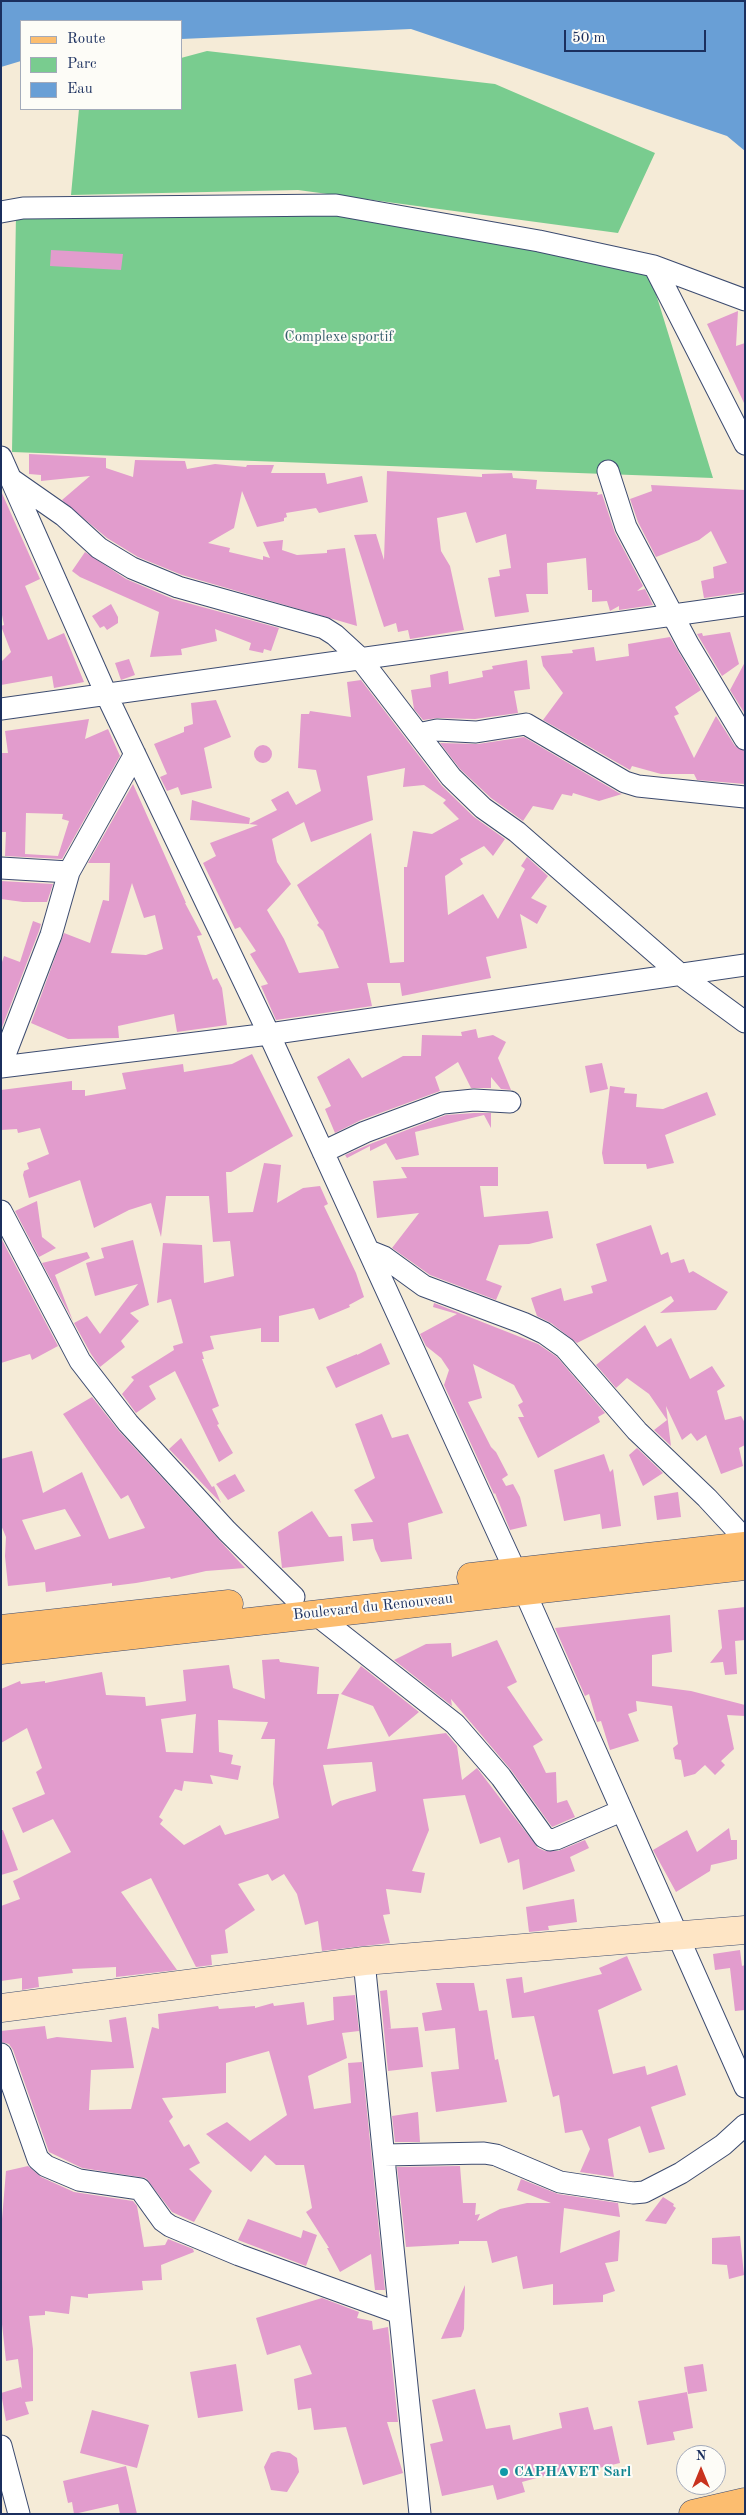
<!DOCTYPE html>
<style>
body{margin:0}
#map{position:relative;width:746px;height:2515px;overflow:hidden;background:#f5ebd7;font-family:"Old Standard TT",serif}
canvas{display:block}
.frame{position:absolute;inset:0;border:2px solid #1b2f5e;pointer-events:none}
.legend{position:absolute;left:20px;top:20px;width:162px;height:90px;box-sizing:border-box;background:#fdfcf7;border:1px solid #a3aaba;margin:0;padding:6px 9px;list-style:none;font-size:15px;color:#1b2f5e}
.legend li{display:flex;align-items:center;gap:10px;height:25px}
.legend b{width:25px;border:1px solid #a3aaba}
.north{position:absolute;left:676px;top:2445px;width:50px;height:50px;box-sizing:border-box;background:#fdfcf7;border:1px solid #a3aaba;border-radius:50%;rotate:0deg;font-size:14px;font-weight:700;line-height:20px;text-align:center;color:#1b2f5e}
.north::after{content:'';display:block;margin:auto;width:18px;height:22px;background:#c8321e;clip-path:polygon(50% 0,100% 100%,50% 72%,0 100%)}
.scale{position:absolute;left:564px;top:30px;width:142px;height:22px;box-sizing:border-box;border:2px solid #1b2f5e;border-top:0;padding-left:6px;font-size:15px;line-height:18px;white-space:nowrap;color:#1b2f5e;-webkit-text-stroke:4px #fdfcf7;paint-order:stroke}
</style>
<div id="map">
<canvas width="746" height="2515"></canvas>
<div class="frame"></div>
<ul class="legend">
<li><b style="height:6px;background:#fcbd6f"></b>Route</li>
<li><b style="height:14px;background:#79cc8f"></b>Parc</li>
<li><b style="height:14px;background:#699fd6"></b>Eau</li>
</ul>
<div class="north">N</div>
<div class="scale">50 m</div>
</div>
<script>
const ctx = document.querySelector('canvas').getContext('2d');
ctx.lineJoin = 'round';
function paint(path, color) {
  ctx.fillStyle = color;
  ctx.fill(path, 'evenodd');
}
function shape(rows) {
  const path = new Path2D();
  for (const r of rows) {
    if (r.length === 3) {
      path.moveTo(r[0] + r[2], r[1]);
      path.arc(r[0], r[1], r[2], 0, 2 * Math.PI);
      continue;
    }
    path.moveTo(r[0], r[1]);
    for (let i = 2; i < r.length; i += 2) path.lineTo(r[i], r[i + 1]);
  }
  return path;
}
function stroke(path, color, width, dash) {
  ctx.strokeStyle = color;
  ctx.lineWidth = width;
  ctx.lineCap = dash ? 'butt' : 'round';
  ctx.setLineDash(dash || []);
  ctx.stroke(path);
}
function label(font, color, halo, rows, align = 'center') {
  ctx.font = font + ' "Old Standard TT",serif';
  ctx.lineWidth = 4;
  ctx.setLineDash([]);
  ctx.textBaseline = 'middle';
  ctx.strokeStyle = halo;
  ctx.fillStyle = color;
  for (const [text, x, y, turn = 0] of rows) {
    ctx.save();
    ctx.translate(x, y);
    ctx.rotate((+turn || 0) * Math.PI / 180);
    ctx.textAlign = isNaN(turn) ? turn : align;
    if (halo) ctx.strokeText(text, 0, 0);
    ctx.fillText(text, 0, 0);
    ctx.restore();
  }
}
paint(shape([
 [207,51,495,84,655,153,618,233,298,190,71,195,79,109,181,109,181,58],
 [349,209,647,265,713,478,12,452,16,214]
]), '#79cc8f');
paint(shape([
 [1,1,745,1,745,151,727,136,411,29,181,39,181,21,21,21,21,61,1,67]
]), '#699fd6');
paint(shape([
 [51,250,123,254,121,270,50,266],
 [738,311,736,346,745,343,744,403,707,324],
 [29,454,106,458,106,468,133,477,135,460,185,461,187,469,215,464,246,467,247,465,274,465,271,473,325,473,327,484,362,476,368,502,319,513,316,508,286,513,287,517,284,518,284,521,257,527,242,491,234,528,208,543,230,548,229,552,263,560,263,556,270,558,263,542,283,540,282,550,297,555,327,553,327,550,345,548,357,626,182,575,138,557,107,538,62,500,90,476,41,481,41,475,29,474],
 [387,471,482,477,482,474,512,473,513,478,537,480,536,489,598,492,597,495,602,494,615,533,643,586,637,591,645,589,653,605,619,610,619,606,610,611,607,601,592,602,592,590,588,590,586,558,547,563,548,594,526,594,529,612,495,617,488,578,500,576,499,570,511,568,506,534,476,543,466,512,437,518,441,551,450,566,464,630,410,639,408,630,398,632,396,623,384,627,354,535,376,534,384,560],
 [651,485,745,490,745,592,704,598,701,581,714,578,713,567,727,563,711,531,699,540,656,557,638,522,630,499,652,491],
 [1,491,40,579,25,586,48,640,64,633,84,682,54,688,52,676,1,685,1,662,11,652,1,626,4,625,1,610],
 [85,552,126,579,173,599,279,628,271,651,264,649,263,653,249,650,251,643,215,629,217,641,181,649,182,655,150,657,159,612,80,577,72,571],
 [111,604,118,617,118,623,107,630,104,626,100,628,92,616],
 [730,632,739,664,722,676,697,634,702,633,703,636],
 [670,637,701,690,675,707,679,714,674,716,694,758,716,716,735,746,745,751,745,784,697,780,694,774,661,774,632,766,630,770,543,720,563,693,543,666,541,656,573,653,572,650,594,647,596,661,629,656,628,644],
 [129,659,135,675,121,680,115,663],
 [527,660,530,689,514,691,518,713,475,719,438,718,423,720,414,709,411,690,431,687,430,675,448,671,449,684,483,677,482,671,493,669,492,666],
 [745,662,745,714,730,690],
 [361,680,442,786,474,817,505,839,493,856,484,846,460,859,463,864,445,876,448,915,483,894,498,919,525,869,521,866,527,857,548,876,531,898,547,906,537,924,520,914,527,948,486,957,491,978,402,996,400,983,367,983,372,1006,276,1020,261,986,268,984,250,954,256,951,240,927,235,929,203,863,216,856,210,843,258,825,249,824,277,810,271,800,288,791,296,805,321,791,316,770,298,768,301,714,309,714,310,711,351,717,347,682],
 [405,768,403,787,424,785,446,800,443,803,459,819,432,834,413,831,407,867,404,867,404,962,390,963,371,833,297,885,319,923,317,925,323,931,339,968,299,973,284,939,267,910,291,884,277,862,272,839,304,822,311,842,373,820,367,776],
 [216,700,231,737,204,748,212,788,181,795,178,787,167,791,160,777,167,774,154,744,184,732,184,727,193,724,191,703],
 [89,719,85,739,108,729,120,756,62,859,5,856,6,832,1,832,1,753,8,753,5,731],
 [26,813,63,814,62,819,69,821,58,856,25,854],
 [524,737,619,793,622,794,599,801,573,793,572,796,562,794,553,810,533,806,523,821,491,798,460,769,440,743,478,744],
 [263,754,9],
 [133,784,186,903,185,903,202,935,197,936,213,980,217,978,222,988,227,1025,177,1032,174,1014,118,1026,119,1038,68,1039,31,1023,64,933,90,943,103,900,109,901,110,863,88,863],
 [132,883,144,918,155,915,163,949,146,955,111,953],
 [192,800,250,818,249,824,190,820],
 [1,881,53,884,47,902,23,902,1,899],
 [33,921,41,924,39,931,1,1030,1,965,4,956,20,962],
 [476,1029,478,1038,493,1035,506,1042,498,1058,511,1090,501,1089,491,1077,491,1088,471,1088,458,1062,435,1077,440,1091,361,1120,335,1133,325,1109,331,1106,317,1077,349,1058,362,1078,403,1056,421,1056,422,1035,462,1036,461,1032],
 [252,1054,293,1136,231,1172,226,1172,228,1213,253,1212,264,1163,281,1165,277,1203,303,1188,320,1186,328,1204,324,1206,356,1273,364,1297,349,1305,350,1307,319,1320,314,1308,279,1316,279,1342,261,1342,261,1328,210,1336,214,1349,202,1352,204,1359,202,1359,219,1406,212,1409,219,1424,217,1425,233,1453,219,1462,175,1371,149,1386,156,1399,136,1413,122,1394,134,1380,131,1377,174,1350,173,1346,183,1343,171,1299,157,1303,163,1243,202,1245,204,1283,234,1276,230,1241,213,1242,209,1196,166,1196,161,1237,151,1203,129,1210,94,1228,80,1180,29,1198,23,1175,24,1171,29,1169,27,1163,49,1154,40,1128,18,1133,17,1129,1,1130,1,1090,72,1081,72,1090,85,1090,85,1096,126,1089,122,1073,183,1064,184,1072,232,1064],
 [602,1063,608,1089,590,1093,585,1066],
 [610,1086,625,1088,624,1093,637,1094,636,1107,663,1109,707,1092,716,1115,665,1135,674,1163,647,1169,646,1164,604,1164,602,1153],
 [474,1113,491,1113,491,1128,484,1115,415,1132,419,1155,396,1160,386,1143,370,1151,370,1146,347,1158,345,1155,370,1144,446,1115],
 [401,1167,498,1167,498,1186,480,1186,484,1217,548,1211,553,1238,529,1244,499,1245,486,1280,502,1286,496,1300,430,1275,392,1248,419,1213,377,1218,373,1181,407,1178],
 [37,1201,42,1237,56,1248,39,1257,15,1211],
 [651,1225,661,1255,668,1252,671,1263,684,1259,689,1273,693,1271,728,1292,716,1310,660,1313,674,1301,671,1296,577,1343,551,1323,537,1316,531,1298,561,1288,564,1301,593,1293,591,1286,607,1281,596,1244],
 [1,1238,58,1346,32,1360,30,1354,1,1363],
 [133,1240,149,1305,130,1313,139,1321,121,1341,125,1347,100,1367,91,1354,74,1323,87,1316,100,1334,138,1284,95,1296,86,1263,104,1258,101,1248],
 [87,1252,90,1258,55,1275,73,1321,42,1263],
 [434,1303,538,1344,557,1357,605,1413,598,1417,600,1422,538,1458,518,1417,524,1417,518,1405,523,1402,514,1385,473,1364,482,1398,468,1402,491,1447,496,1452,508,1475,502,1479,506,1486,513,1484,520,1497,527,1526,510,1530,495,1493,494,1494,444,1385,449,1370,441,1358,426,1346,420,1334,457,1314,433,1307],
 [645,1325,657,1347,671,1338,690,1379,712,1366,725,1386,717,1391,725,1420,741,1416,745,1423,745,1445,739,1448,743,1466,721,1474,706,1435,697,1441,691,1433,682,1440,666,1406,671,1446,654,1430,667,1420,649,1394,627,1378,616,1388,596,1365],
 [381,1343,390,1364,336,1388,326,1367,357,1354,357,1355],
 [92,1397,119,1431,245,1568,206,1571,171,1579,170,1577,136,1583,112,1586,112,1583,46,1592,45,1582,8,1586,5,1556,6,1537,1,1525,1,1459,32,1451,43,1493,82,1472,109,1539,145,1528,128,1495,121,1499,63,1414],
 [65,1509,81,1536,35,1550,22,1520],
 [382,1414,392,1438,408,1434,443,1513,408,1523,412,1559,381,1562,375,1549,373,1539,353,1541,351,1524,373,1522,354,1490,375,1478,355,1424],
 [181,1438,212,1487,214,1486,221,1503,169,1449],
 [637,1448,663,1473,643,1486,629,1455],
 [604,1454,610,1472,613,1469,621,1526,602,1529,600,1514,564,1521,554,1470],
 [235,1474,245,1491,228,1500,216,1484],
 [678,1492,681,1517,657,1520,654,1496],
 [312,1511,329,1537,342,1536,344,1561,282,1568,278,1532],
 [745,1607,745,1640,735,1641,737,1674,725,1675,723,1662,710,1663,722,1648,718,1610],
 [670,1615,672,1652,652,1655,652,1686,691,1691,745,1705,745,1716,727,1715,734,1749,721,1761,725,1765,715,1775,705,1765,695,1774,684,1777,681,1760,675,1759,673,1748,678,1744,672,1706,636,1701,637,1711,628,1714,639,1741,610,1750,601,1721,597,1722,589,1694,585,1696,555,1628],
 [497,1640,517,1682,507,1687,543,1740,533,1746,546,1773,556,1772,557,1803,567,1800,575,1817,552,1827,511,1770,451,1699,452,1706,394,1660,426,1644,451,1643,452,1657],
 [279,1659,280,1662,319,1667,317,1694,339,1694,327,1749,446,1733,457,1746,462,1780,477,1768,538,1848,545,1851,558,1851,585,1840,589,1848,570,1857,575,1871,523,1890,519,1859,508,1863,500,1837,480,1844,465,1795,423,1799,429,1830,412,1871,425,1873,421,1893,386,1889,390,1914,383,1915,390,1943,322,1951,318,1921,305,1925,297,1894,284,1874,272,1881,268,1874,238,1884,255,1910,225,1930,228,1953,211,1955,212,1965,196,1967,151,1878,121,1892,177,1970,116,1977,116,1967,72,1969,73,1973,38,1977,39,1987,22,1990,22,1978,1,1981,1,1906,20,1899,13,1881,71,1852,53,1819,23,1833,12,1808,45,1794,36,1772,42,1768,27,1728,1,1743,1,1689,20,1681,21,1684,45,1681,45,1683,102,1672,106,1695,145,1697,146,1706,186,1701,183,1670,229,1665,233,1688,265,1699,262,1660],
 [196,1714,193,1753,166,1752,161,1719],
 [218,1720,268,1722,261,1739,275,1739,273,1784,279,1818,225,1835,220,1825,184,1845,160,1824,163,1820,159,1817,175,1789,182,1791,184,1781,213,1784,210,1775,238,1780,241,1766,231,1764,233,1755,219,1752],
 [372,1762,376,1791,340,1801,332,1806,323,1765],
 [361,1666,419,1712,389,1737,373,1706,341,1694],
 [729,1828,731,1840,737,1840,737,1859,711,1865,710,1871,676,1892,653,1850,687,1830,697,1852],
 [1,1830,3,1830,18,1870,1,1875],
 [574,1899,577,1922,548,1926,549,1930,529,1932,526,1907],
 [740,1950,742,1966,745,1965,745,2010,735,2011,730,1968,715,1970,713,1954],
 [627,1956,642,1990,598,2010,613,2074,645,2066,647,2075,677,2065,686,2095,651,2107,665,2149,649,2153,640,2126,608,2139,614,2177,580,2172,590,2149,582,2130,565,2133,559,2095,553,2097,534,2016,512,2018,506,1979,522,1977,524,1993,602,1974,599,1968],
 [436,1983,474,1983,479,2011,487,2010,495,2060,498,2059,507,2102,436,2112,431,2072,459,2069,455,2028,425,2031,422,2013,442,2010],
 [387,1990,391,2029,387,2029,418,2027,423,2067,388,2071,380,1991],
 [355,1995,359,2031,342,2033,347,2058,308,2076,314,2109,351,2103,348,2063,362,2062,385,2290,375,2290,371,2254,340,2272,327,2248,329,2248,306,2212,312,2208,304,2165,276,2165,265,2155,251,2172,206,2134,227,2122,250,2141,287,2115,269,2051,226,2063,226,2093,162,2098,173,2117,169,2121,184,2147,189,2144,200,2163,189,2169,212,2191,194,2222,172,2212,146,2178,82,2168,49,2152,13,2050,9,2044,1,2042,1,2031,45,2026,47,2039,57,2037,112,2042,109,2020,126,2017,134,2068,91,2070,89,2110,131,2109,152,2027,159,2029,158,2014,218,2006,219,2009,255,2006,255,2008,273,2003,274,2006,304,2002,307,2025,334,2020,333,1997],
 [418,2112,420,2142,395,2142,392,2116],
 [28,2166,41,2177,74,2192,133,2201,137,2206,144,2247,165,2245,168,2239,193,2249,194,2252,161,2265,162,2280,142,2281,143,2290,88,2294,88,2298,71,2296,69,2314,45,2311,45,2315,29,2316,33,2349,33,2401,25,2402,29,2414,6,2421,1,2393,21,2387,22,2389,18,2359,6,2361,1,2315,1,2231,6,2171],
 [460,2166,463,2203,476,2203,475,2215,480,2214,477,2221,500,2209,527,2203,551,2203,517,2190,521,2179,558,2194,618,2203,620,2217,564,2208,560,2253,620,2230,618,2261,605,2263,615,2291,603,2295,603,2302,553,2305,553,2284,523,2289,517,2256,492,2263,487,2241,459,2241,459,2244,406,2247,397,2167],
 [663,2197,674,2204,673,2206,676,2208,666,2224,645,2221],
 [248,2219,301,2238,303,2230,317,2235,306,2266,238,2240],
 [740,2236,744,2275,729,2279,727,2265,712,2264,712,2238],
 [465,2285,464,2329,461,2337,441,2339],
 [322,2298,359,2312,357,2318,372,2321,373,2330,388,2327,398,2422,387,2422,403,2473,363,2485,346,2427,314,2430,311,2408,298,2410,294,2379,312,2374,300,2345,267,2355,256,2318],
 [236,2364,243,2411,198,2418,190,2372],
 [703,2364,707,2391,688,2394,684,2367],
 [475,2389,486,2429,510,2425,513,2440,562,2428,559,2413,588,2407,594,2430,612,2426,620,2463,586,2471,584,2465,522,2482,525,2492,497,2500,493,2485,442,2496,430,2444,443,2441,432,2400],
 [687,2392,693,2428,673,2432,675,2440,647,2445,638,2401],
 [92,2410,149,2425,137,2468,80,2453],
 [278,2451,290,2453,297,2458,299,2472,287,2492,271,2490,264,2467,271,2453],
 [126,2466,137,2514,120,2514,118,2504,74,2514,72,2502,68,2503,63,2481]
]), '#e29ccd');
const minor = shape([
 [1,212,23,208,336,205,539,241,654,266,745,300],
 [654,266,745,444],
 [1,457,107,696,269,1034,524,1590,745,2087],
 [608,471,626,527,688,644,745,739],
 [11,479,64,516,99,548,132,568,178,587,324,628,335,635,359,657,451,777,483,808,517,832,681,975,745,1022],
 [1,709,745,605],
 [418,734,437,730,476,732,526,724,625,782,638,786,745,797],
 [1,868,69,872],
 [1,1065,51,935,69,872,135,754],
 [1,1067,269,1034,745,965],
 [323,1152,365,1132,443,1103,474,1100,510,1102],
 [1,1211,80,1361,128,1423,227,1531,294,1597],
 [369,1251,384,1257,424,1286,523,1323,544,1333,565,1348,637,1431,707,1498,745,1539],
 [314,1613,455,1724,501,1777,544,1837,550,1840,556,1839,621,1811],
 [364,1961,420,2514],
 [1,2054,38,2159,46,2166,79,2180,140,2189,163,2221,170,2226,239,2255,399,2313],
 [384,2155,484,2153,496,2155,560,2182,633,2193,644,2192,681,2173,723,2145,745,2125],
 [1,2446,19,2514]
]);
const secondary = shape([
 [1,2008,364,1961,745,1930]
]);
const primary = shape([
 [471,1577,745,1546],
 [1,1629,229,1604],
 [1,1650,745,1566],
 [693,2514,745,2502]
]);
stroke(minor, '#3c4b70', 23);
stroke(secondary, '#3c4b70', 29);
stroke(primary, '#3c4b70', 29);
stroke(minor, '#fff', 21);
stroke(secondary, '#fee5c5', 28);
stroke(primary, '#fcbd6f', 28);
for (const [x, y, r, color] of [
 [504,2472,5,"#0f9aa8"]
]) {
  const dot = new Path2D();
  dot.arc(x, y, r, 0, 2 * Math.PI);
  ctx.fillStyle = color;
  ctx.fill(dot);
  stroke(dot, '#fdfcf7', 2);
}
label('15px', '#375e6d', '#fdfcf7', [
 ["Complexe sportif",339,337]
]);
label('15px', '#1b2f5e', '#fdfcf7', [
 ["Boulevard du Renouveau",373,1607,-6]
]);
label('bold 15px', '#0d838f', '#fdfcf7', [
 ["CAPHAVET Sarl",514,2472]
], 'left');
</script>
